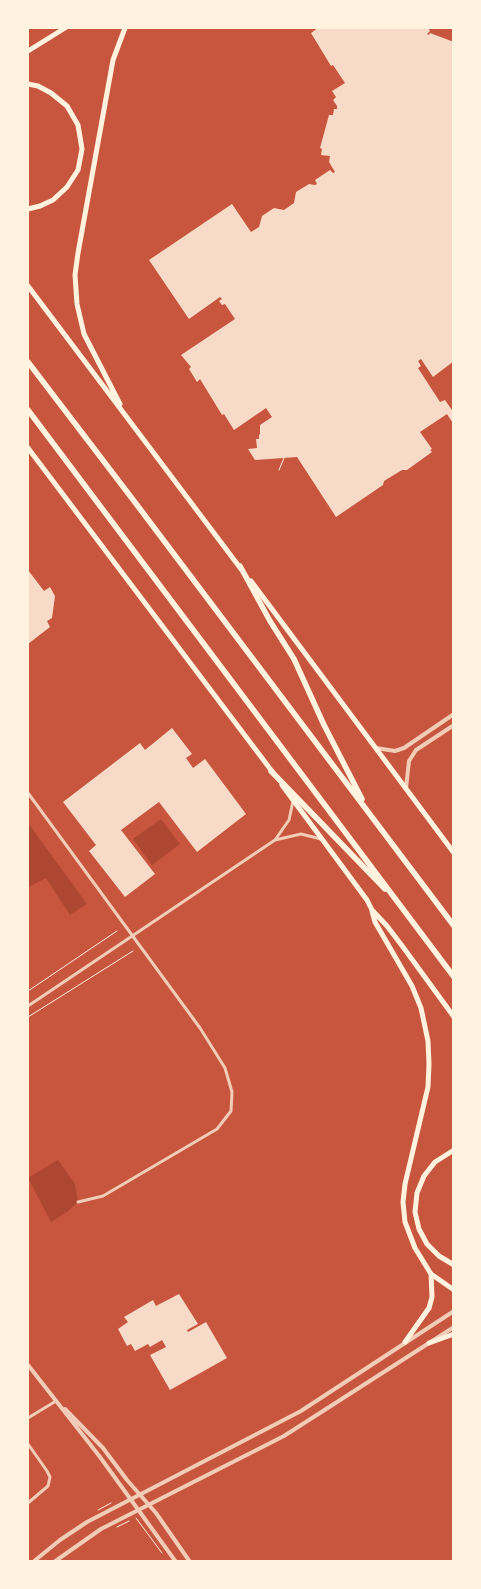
<!DOCTYPE html>
<style>
body{margin:0}
#map{position:relative;width:481px;height:1589px;overflow:hidden;background:#c8553d;font-family:"Archivo Narrow",sans-serif}
canvas{display:block}
.frame{position:absolute;inset:0;border:29px solid #fff3e0;pointer-events:none}
</style>
<div id="map">
<canvas width="481" height="1589"></canvas>
<div class="frame"></div>
</div>
<script>
const ctx = document.querySelector('canvas').getContext('2d');
ctx.lineJoin = 'round';
function paint(path, color) {
  ctx.fillStyle = color;
  ctx.fill(path, 'evenodd');
}
function shape(rows) {
  const path = new Path2D();
  for (const r of rows) {
    path.moveTo(r[0], r[1]);
    for (let i = 2; i < r.length; i += 2) path.lineTo(r[i], r[i + 1]);
  }
  return path;
}
function stroke(path, color, width, dash) {
  ctx.strokeStyle = color;
  ctx.lineWidth = width;
  ctx.lineCap = dash ? 'butt' : 'round';
  ctx.setLineDash(dash || []);
  ctx.stroke(path);
}
paint(shape([
 [161,819,180,844,152,865,133,839],
 [28,823,87,904,70,915,46,878,28,887],
 [58,1160,75,1184,78,1202,67,1212,51,1222,28,1178]
]), '#ae4732');
paint(shape([
 [318,28,428,28,430,31,427,34,429,35,430,33,454,42,454,308,452,312,454,312,454,361,433,377,421,359,418,361,421,366,418,368,440,402,445,400,454,413,454,425,447,414,420,432,432,449,430,450,432,452,407,470,402,470,384,481,383,485,336,517,297,457,255,460,248,449,257,448,256,439,259,439,259,435,260,434,260,425,272,417,266,408,234,430,224,414,222,415,200,379,197,382,189,369,191,367,181,355,235,319,225,304,222,305,219,301,222,299,220,297,189,319,149,260,232,204,251,232,259,227,262,216,274,208,284,210,294,203,296,192,309,184,315,185,317,184,315,180,330,170,333,173,335,172,329,162,330,156,321,155,322,149,320,148,329,115,333,115,334,109,337,109,337,106,333,100,336,97,332,91,345,83,333,65,331,66,311,33],
 [28,570,44,591,50,587,55,596,52,618,47,621,50,627,28,644],
 [172,728,192,754,186,758,193,768,205,759,246,814,197,852,159,802,121,830,155,874,125,897,89,851,96,845,63,802,140,743,145,750],
 [179,1294,198,1324,187,1330,188,1332,206,1322,227,1358,170,1390,150,1355,166,1347,162,1340,150,1347,148,1344,135,1351,131,1344,127,1346,118,1329,128,1322,124,1317,153,1300,156,1306]
]), '#f7dbc8');
stroke(shape([
 [279,470,284,458],
 [28,991,117,931],
 [28,1017,133,951],
 [98,1510,111,1503],
 [136,1518,162,1553],
 [117,1527,129,1521]
]), '#fff3e0', 1);
stroke(shape([
 [28,793,200,1028,225,1068,232,1092,231,1111,217,1129,103,1196,78,1202],
 [275,840,301,834,321,839],
 [28,1006,275,840,289,820,293,801],
 [28,1418,56,1401],
 [28,1444,47,1471,50,1477,48,1486,28,1503]
]), '#f1ccb7', 3);
stroke(shape([
 [376,748,395,751,404,748,454,714],
 [406,788,409,761,416,750,454,725],
 [28,1365,100,1457,176,1562],
 [65,1409,103,1448,127,1480,156,1513,190,1562],
 [33,1562,60,1540,87,1522,301,1411,454,1311],
 [54,1562,101,1529,284,1436,454,1327]
]), '#f1ccb7', 4);
stroke(shape([
 [28,51,65,28],
 [28,84,38,86,51,93,67,106,78,125,82,149,78,170,67,187,53,200,40,206,28,209],
 [28,286,241,569],
 [120,404,84,334,77,304,75,275,78,253,113,60,125,28],
 [28,448,274,774],
 [251,581,454,853],
 [282,785,367,900,372,910,387,926,403,947,454,1017],
 [372,911,375,922,412,986,421,1008,428,1041,429,1064,428,1087,405,1184,403,1202,405,1222,415,1248,431,1274,454,1290],
 [454,1150,435,1162,424,1176,417,1193,415,1212,419,1229,427,1244,439,1256,454,1265],
 [405,1342,429,1308,432,1297,431,1274],
 [429,1343,454,1334]
]), '#fff3e0', 5);
stroke(shape([
 [28,362,134,501,454,926],
 [28,410,454,977],
 [240,566,270,621,294,659,324,725,362,799],
 [271,771,385,889]
]), '#fff3e0', 5.5);
</script>
